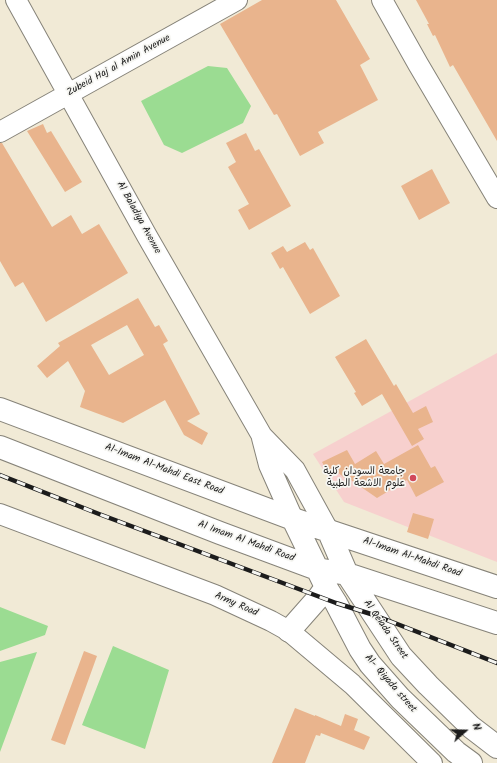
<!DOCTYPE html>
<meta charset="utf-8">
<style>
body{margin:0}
#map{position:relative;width:497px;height:763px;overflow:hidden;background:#f1ead6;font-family:Kalam,sans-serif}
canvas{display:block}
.north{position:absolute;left:445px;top:711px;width:40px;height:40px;-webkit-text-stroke:3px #f6f6f2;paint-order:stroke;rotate:70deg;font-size:11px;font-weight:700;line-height:16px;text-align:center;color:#1c1c1c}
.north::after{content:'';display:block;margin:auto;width:14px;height:18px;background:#1c1c1c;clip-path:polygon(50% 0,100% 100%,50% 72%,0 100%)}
</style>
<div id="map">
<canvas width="497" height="763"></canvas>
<div class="north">N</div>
</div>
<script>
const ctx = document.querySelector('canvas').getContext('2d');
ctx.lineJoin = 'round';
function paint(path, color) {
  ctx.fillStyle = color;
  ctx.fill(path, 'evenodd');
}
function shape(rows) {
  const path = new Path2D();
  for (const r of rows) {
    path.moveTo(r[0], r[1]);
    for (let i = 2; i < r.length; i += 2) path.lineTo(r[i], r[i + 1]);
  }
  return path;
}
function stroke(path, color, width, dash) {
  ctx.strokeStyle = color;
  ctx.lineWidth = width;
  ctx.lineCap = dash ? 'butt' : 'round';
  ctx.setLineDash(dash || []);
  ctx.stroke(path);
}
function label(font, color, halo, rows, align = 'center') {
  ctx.font = font + ' Kalam,"Playpen Sans Arabic",sans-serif';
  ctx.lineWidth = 3.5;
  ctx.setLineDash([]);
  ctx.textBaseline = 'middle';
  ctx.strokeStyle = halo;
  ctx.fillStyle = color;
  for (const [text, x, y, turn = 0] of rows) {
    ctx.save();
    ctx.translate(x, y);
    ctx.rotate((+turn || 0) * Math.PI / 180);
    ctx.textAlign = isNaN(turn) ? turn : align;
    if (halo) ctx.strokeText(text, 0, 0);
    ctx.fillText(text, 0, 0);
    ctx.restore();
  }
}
paint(shape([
 [497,353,497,562,344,502,313,454]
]), '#f7d0ce');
paint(shape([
 [208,66,227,68,251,106,243,123,182,153,164,145,141,101],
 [0,607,48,626,45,635,0,651],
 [113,646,169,670,145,749,82,725],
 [37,652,0,752,0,662]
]), '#9bdc92');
paint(shape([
 [262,0,336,0,370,59,360,65,378,100,318,132,324,143,300,156,277,114,274,115,220,24],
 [416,0,497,0,497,141,453,65,450,67,435,35,433,36,427,24,429,24],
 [43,124,47,133,51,131,82,182,65,192,27,131],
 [246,133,255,151,259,149,291,206,249,230,238,210,249,204,228,167,236,162,226,143],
 [0,143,2,143,52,227,71,215,82,234,99,224,128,273,46,322,23,282,15,287,0,261],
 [432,169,450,203,419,220,401,186],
 [305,242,310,250,313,248,340,296,310,314,283,267,280,269,271,253,283,246,287,252],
 [138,298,155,327,159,325,168,341,163,344,200,414,187,421,208,433,202,445,184,435,165,400,123,423,80,407,85,391,68,361,47,378,37,366,60,346,58,343],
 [127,325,144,355,109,375,91,345],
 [366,339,394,386,396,384,413,413,426,406,433,422,418,429,424,439,412,446,382,394,362,406,354,393,356,392,335,357],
 [418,445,431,468,435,466,444,482,416,497,407,480,377,498,348,478,347,480,336,471,329,475,322,462,347,450,355,464,376,451,384,464],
 [413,513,434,519,428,539,407,532],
 [84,651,97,656,65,745,51,740],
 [295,708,315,716,315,715,341,726,345,714,358,719,354,730,370,737,364,750,321,733,320,736,316,735,305,763,272,763]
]), '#e9b48d');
const minor = shape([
 [16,0,147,236,262,436,295,470,328,530],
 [382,0,418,64,497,198],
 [0,132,237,0],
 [262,438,269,465,293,519],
 [0,514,215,595,271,621,289,631,352,684,432,763]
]);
const major = shape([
 [0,409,293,519,497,587],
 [0,447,220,533,317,569,347,574,497,623],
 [293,519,326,587,336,603,360,649,370,664,400,698,456,752,471,763],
 [328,530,347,574,401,656,428,685,471,727,497,747],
 [289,631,319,597,326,587]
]);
stroke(minor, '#868379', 22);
stroke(major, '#868379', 24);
stroke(minor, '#fff', 20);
stroke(major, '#fff', 22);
const rail = shape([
 [0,475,99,514,336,603,374,615,497,663]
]);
stroke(rail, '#1c1c1c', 4.5);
stroke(rail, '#f6f6f2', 3, [9]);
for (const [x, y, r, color] of [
 [413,478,4,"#d1495b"]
]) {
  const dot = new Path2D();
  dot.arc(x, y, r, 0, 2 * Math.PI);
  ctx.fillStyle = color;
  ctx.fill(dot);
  stroke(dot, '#f6f6f2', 1.5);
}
label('10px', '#1c1c1c', '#f6f6f2', [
 ["Zubeid Haj al Amin Avenue",119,66,-29],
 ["Al Baladiya Avenue",138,218,61],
 ["Al-Imam Al-Mahdi East Road",164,470,21],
 ["Al Imam Al Mahdi Road",246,542,20],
 ["Al-Imam Al-Mahdi Road",412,558,19],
 ["Army Road",236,605,24],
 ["Al Qeiada Street",385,630,55],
 ["Al- Qiyada street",390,684,49]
]);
label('10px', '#1c1c1c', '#f6f6f2', [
 ["جامعة السودان كلية",405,472],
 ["علوم الاشعة الطبية",405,484]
], 'right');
</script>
